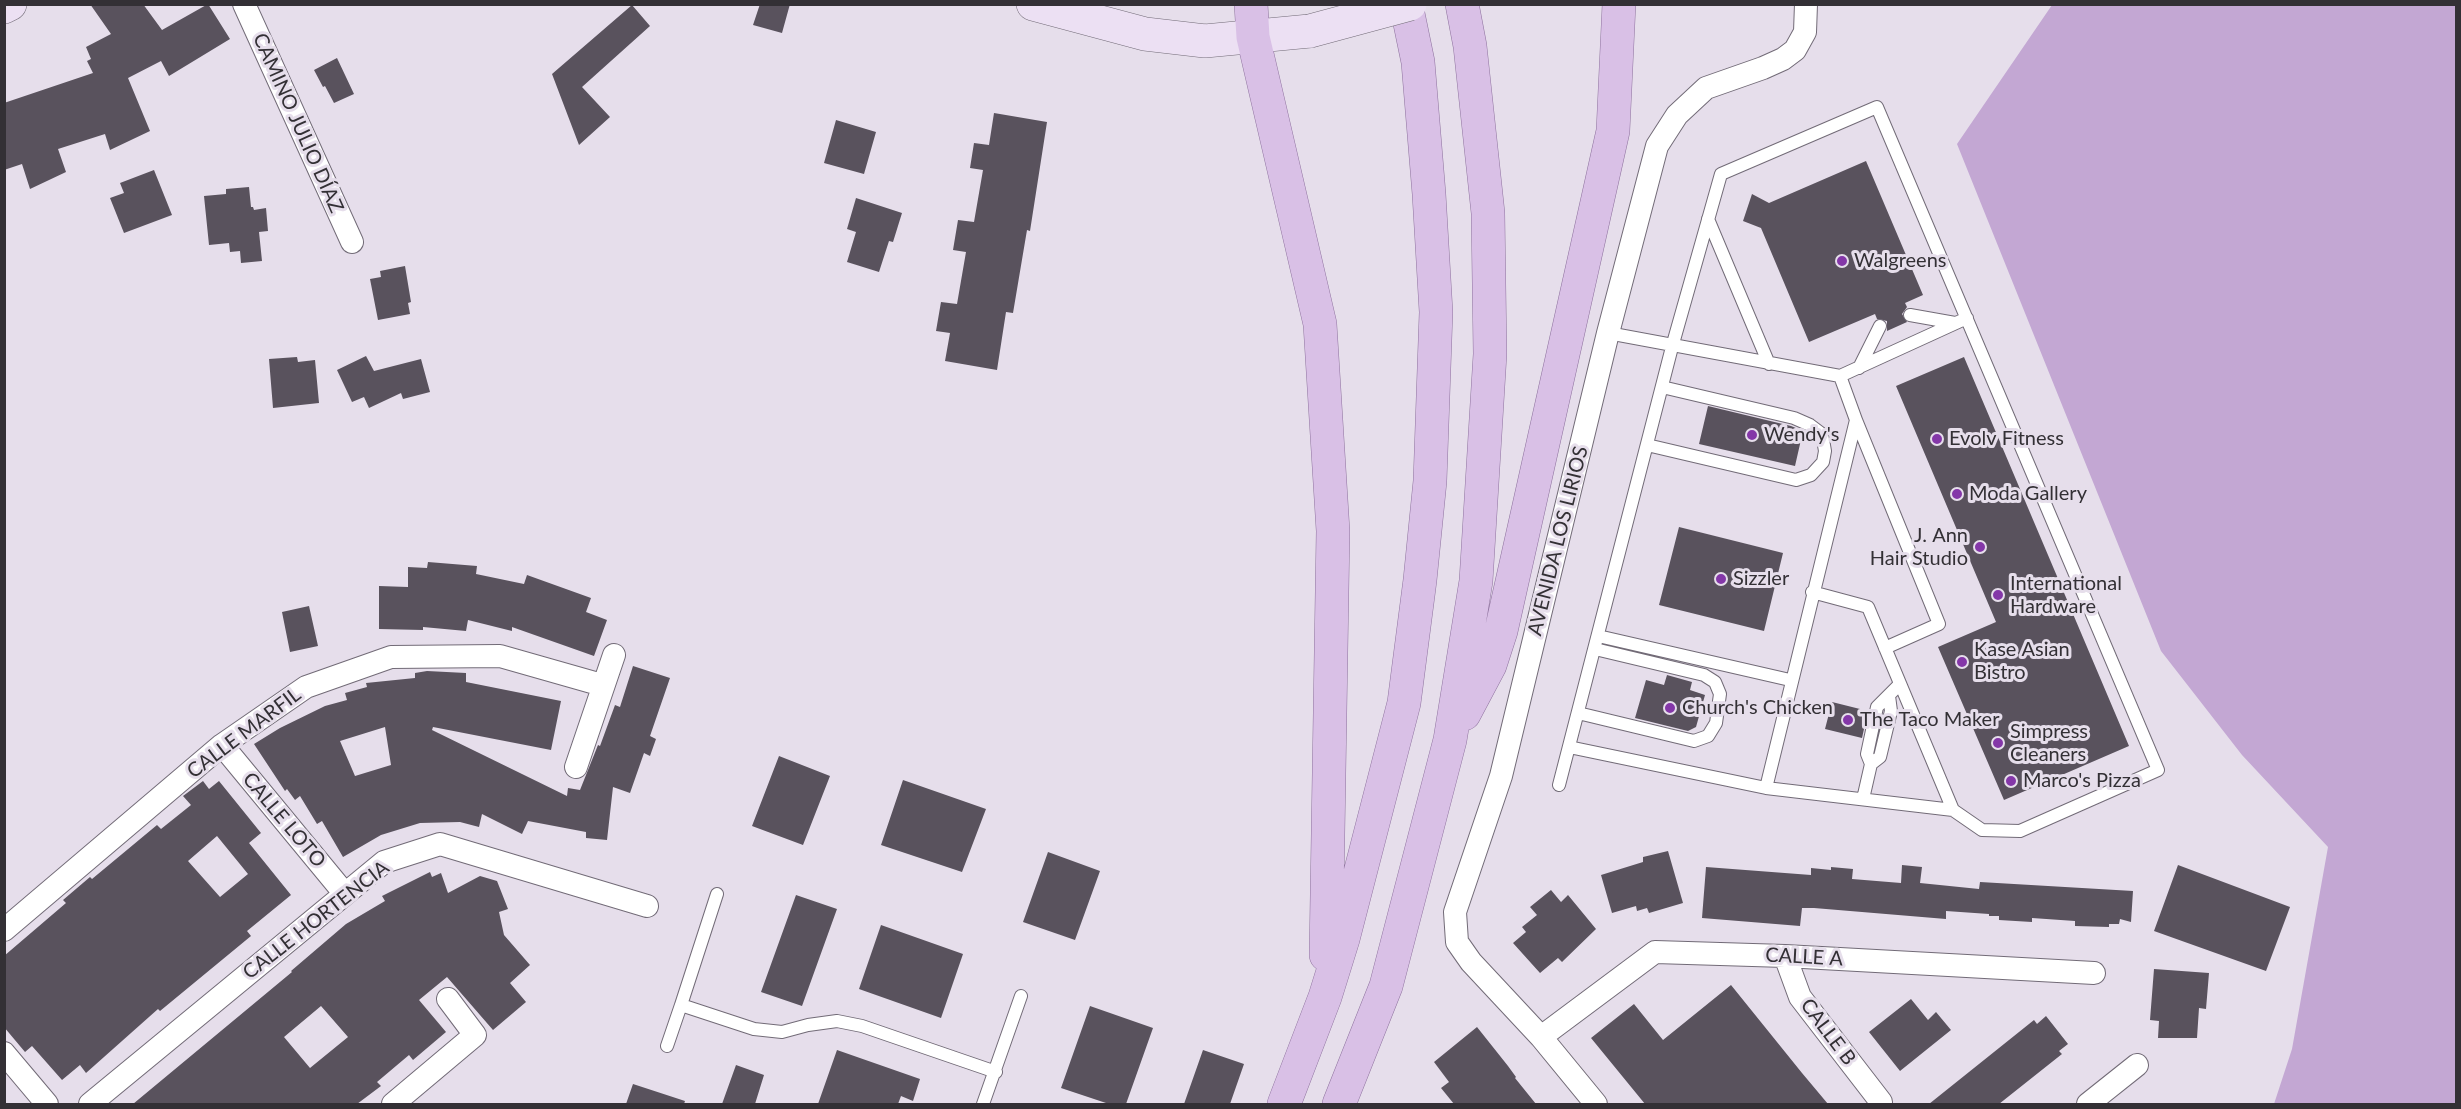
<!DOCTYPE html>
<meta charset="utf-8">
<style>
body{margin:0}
#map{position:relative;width:2461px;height:1109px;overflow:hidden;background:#e6deeb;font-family:Lato,sans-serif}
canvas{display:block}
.frame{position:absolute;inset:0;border:6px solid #333035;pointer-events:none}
</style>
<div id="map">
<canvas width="2461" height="1109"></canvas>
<div class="frame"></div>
</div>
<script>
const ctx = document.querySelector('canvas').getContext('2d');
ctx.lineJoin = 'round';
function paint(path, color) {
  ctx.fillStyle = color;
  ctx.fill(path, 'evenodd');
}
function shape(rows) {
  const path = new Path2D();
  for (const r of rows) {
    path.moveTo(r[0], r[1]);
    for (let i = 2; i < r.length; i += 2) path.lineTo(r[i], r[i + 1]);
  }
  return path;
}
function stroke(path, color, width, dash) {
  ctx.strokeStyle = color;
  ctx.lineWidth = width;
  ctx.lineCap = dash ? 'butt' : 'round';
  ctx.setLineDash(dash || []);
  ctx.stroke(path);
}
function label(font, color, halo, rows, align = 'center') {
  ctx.font = font + ' Lato,sans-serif';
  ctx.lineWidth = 6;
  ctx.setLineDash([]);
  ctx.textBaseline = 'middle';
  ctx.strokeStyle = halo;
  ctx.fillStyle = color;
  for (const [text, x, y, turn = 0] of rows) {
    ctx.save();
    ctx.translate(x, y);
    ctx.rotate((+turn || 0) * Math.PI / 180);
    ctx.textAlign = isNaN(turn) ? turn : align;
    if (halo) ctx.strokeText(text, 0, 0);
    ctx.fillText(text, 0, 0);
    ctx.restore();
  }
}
paint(shape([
 [2052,5,2456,5,2456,1104,2274,1104,2292,1049,2328,847,2242,755,2161,651,1957,144]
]), '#c3a7d3');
paint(shape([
 [90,4,143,4,162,30,208,4,230,39,169,76,161,61,128,78,150,131,110,150,105,134,58,149,66,172,30,189,22,164,4,170,4,103,93,73,87,61,91,59,86,47,111,34],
 [760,4,790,4,782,33,753,25],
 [632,5,650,26,582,87,610,117,579,145,552,74],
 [337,58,354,94,334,103,325,86,323,87,314,70],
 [994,113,1047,122,1030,231,1027,230,1013,313,1006,312,997,370,945,361,950,333,936,331,941,302,957,304,966,252,953,250,958,220,974,222,983,170,970,168,974,143,989,145],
 [836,120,876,132,864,174,824,163],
 [1866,161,1923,295,1905,303,1907,307,1902,314,1907,322,1887,331,1887,321,1877,319,1875,314,1809,342,1761,228,1743,221,1752,194,1769,203],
 [154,170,172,215,124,233,110,198,124,193,120,183],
 [249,187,251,207,253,207,254,210,266,208,268,231,259,232,262,261,241,263,240,251,230,252,229,243,209,245,204,196,226,194,226,189],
 [856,198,902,213,893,242,889,241,879,272,847,262,856,232,847,229],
 [405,266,411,302,408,303,410,314,378,320,370,279,381,277,380,271],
 [366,356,374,371,421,359,430,392,403,399,401,393,369,408,364,397,352,402,337,370],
 [297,357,298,362,315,360,319,403,273,408,269,359],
 [1964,357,2129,746,2004,800,1938,647,1996,622,1896,386],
 [1708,406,1791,426,1803,431,1795,466,1699,444],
 [1679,527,1783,553,1764,631,1659,605],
 [428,562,477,566,476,574,524,584,527,575,591,598,586,612,607,620,594,656,512,627,512,631,468,620,466,631,423,627,423,630,379,629,379,586,408,587,408,567,427,568],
 [309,606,318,646,290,652,282,612],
 [633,666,670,678,650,736,656,739,650,756,644,753,630,793,613,787,607,840,586,838,586,832,528,821,522,834,482,814,479,827,460,822,420,823,381,835,343,857,322,821,317,824,300,796,295,800,287,789,285,791,254,744,280,728,325,706,347,700,345,693,367,687,366,683,415,678,415,673,427,671,466,673,466,682,561,701,551,750,433,727,432,730,567,796,568,788,580,790,598,745,600,746,615,705,620,707],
 [385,727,391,765,355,776,340,741],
 [1667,675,1692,682,1690,690,1705,695,1696,727,1688,731,1635,718,1646,680,1664,685],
 [1832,702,1868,711,1862,738,1825,729],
 [779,756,830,776,803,845,752,826],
 [903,780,986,809,962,872,881,845],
 [203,781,209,789,219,781,261,833,249,843,291,895,247,931,251,936,160,1011,158,1009,86,1073,80,1065,62,1080,32,1046,25,1052,4,1027,4,956,66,903,63,900,90,877,92,879,157,825,161,829,191,805,183,796],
 [217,836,248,874,220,897,188,861],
 [1668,851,1683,903,1649,913,1647,908,1637,911,1636,906,1612,913,1601,875,1643,862,1643,857],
 [1048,852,1100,871,1075,940,1023,922],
 [1902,865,1922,867,1920,883,1979,889,1980,882,2133,891,2131,922,2120,919,2119,924,2109,924,2109,927,2075,926,2075,921,2032,918,2032,922,1999,920,1999,916,1989,916,1989,914,1946,911,1946,919,1814,908,1802,908,1800,926,1702,918,1706,867,1811,875,1811,868,1831,870,1831,867,1853,869,1852,879,1901,883],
 [2178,865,2290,907,2266,971,2154,931],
 [430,872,432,877,441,873,448,893,480,876,497,881,508,909,499,912,504,935,530,965,510,983,526,1002,493,1030,447,977,419,1000,446,1032,413,1060,409,1055,377,1082,381,1086,357,1104,133,1104,292,972,291,971,346,924,385,901,382,896],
 [321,1006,348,1037,310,1068,284,1037],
 [1551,890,1561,902,1568,895,1596,929,1562,962,1558,958,1540,973,1513,943,1526,932,1522,927,1537,915,1530,907],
 [796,895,837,909,802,1006,761,992],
 [881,925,963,954,941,1018,859,989],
 [2154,969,2209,973,2206,1009,2199,1008,2197,1038,2158,1038,2159,1021,2150,1020],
 [1731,985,1802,1073,1828,1104,1645,1104,1591,1038,1634,1004,1663,1040],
 [1911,999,1928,1020,1936,1012,1951,1030,1900,1071,1869,1032],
 [1090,1006,1153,1028,1126,1104,1109,1104,1061,1088],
 [2046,1016,2068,1044,2059,1051,2062,1054,1999,1104,1929,1104,2034,1020,2037,1024],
 [1477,1027,1508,1066,1516,1077,1515,1078,1536,1104,1454,1104,1441,1088,1449,1082,1434,1062],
 [837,1050,920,1079,913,1101,901,1096,898,1104,818,1104],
 [1203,1050,1244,1064,1230,1104,1184,1104],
 [736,1065,764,1075,755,1104,722,1104],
 [633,1084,685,1101,684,1104,626,1104]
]), '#59525d');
const lane = shape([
 [1708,219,1769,364],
 [1910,315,1955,323],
 [1859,368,1880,326],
 [1840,376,1967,318],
 [1856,420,1939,624,1885,648],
 [1647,445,1796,480,1811,475,1823,462,1825,451,1822,434,1810,425,1794,418,1662,387],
 [1598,636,1790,680],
 [1578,713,1694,741,1708,736,1716,723,1720,694,1715,682,1704,675,1595,649],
 [1569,747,1766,788,1856,420,1840,376,1608,333],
 [1871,764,1880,757,1891,711,1889,696],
 [1559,785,1672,347,1721,174,1877,107,2158,770,2020,831,1982,830,1953,810],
 [1766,788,1953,810,1868,607,1812,592],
 [1863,799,1871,764,1867,754,1877,707,1900,684],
 [717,894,681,1005,754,1029,782,1032,808,1025,837,1021,862,1026,996,1072],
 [667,1046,681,1005],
 [983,1104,1021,996]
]);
const street = shape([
 [244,4,352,242],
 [222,745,345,894],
 [576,767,614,655],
 [4,930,222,745,306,687,391,657,500,656,602,685],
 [1785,956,1800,997,1881,1102],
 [1541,1037,1655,952,1785,956,2094,973],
 [4,1053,47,1104],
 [90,1104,384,862,440,844,647,906],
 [393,1104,475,1035,448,999],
 [1596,1104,1541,1037,1471,962,1457,942,1455,912,1501,776,1608,333,1657,146,1677,115,1706,88,1763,68,1783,59,1795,50,1805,32,1806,4],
 [2088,1104,2137,1065]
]);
const secondary = shape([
 [1033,4,1145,34,1205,41,1310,31],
 [4,7,10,4]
]);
const primary = shape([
 [1251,4,1253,37,1320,324,1333,531,1326,955],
 [1464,714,1490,665,1501,631,1613,131,1619,4],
 [1284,1104,1325,997,1343,939,1404,703,1420,580,1430,481,1436,312,1429,194,1418,62,1406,4],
 [1339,1104,1386,986,1450,740,1476,581,1490,354,1488,213,1470,46,1462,4]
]);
stroke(lane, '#726b77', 14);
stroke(street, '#726b77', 24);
stroke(secondary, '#726b77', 34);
stroke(primary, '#8e729e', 34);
stroke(lane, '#fff', 12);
stroke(street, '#fff', 22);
stroke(secondary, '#ece0f3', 33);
stroke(primary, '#d9c0e6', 33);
const secondaryBridge = shape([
 [1310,31,1410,4]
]);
stroke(secondaryBridge, '#726b77', 34, []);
stroke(secondaryBridge, '#ece0f3', 33);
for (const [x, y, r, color] of [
 [1842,261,6,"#8437a8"],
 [1752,435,6,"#8437a8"],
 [1937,439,6,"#8437a8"],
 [1957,494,6,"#8437a8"],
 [1980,547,6,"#8437a8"],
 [1721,579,6,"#8437a8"],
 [1998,595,6,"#8437a8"],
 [1962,662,6,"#8437a8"],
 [1670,708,6,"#8437a8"],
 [1848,720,6,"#8437a8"],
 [1998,743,6,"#8437a8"],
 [2011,781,6,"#8437a8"]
]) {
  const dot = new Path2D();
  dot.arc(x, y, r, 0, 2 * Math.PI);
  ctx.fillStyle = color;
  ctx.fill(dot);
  stroke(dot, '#e6deeb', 2);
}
label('20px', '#333035', '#e6deeb', [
 ["CAMINO JULIO DÍAZ",298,123,66],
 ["AVENIDA LOS LIRIOS",1558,541,-76],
 ["CALLE MARFIL",244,733,-37],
 ["CALLE LOTO",284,820,50],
 ["CALLE HORTENCIA",316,920,-38],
 ["CALLE A",1804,957,3],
 ["CALLE B",1828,1032,53]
]);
label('20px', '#333035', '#e6deeb', [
 ["Walgreens",1854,261],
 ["Wendy's",1764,435],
 ["Evolv Fitness",1949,439],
 ["Moda Gallery",1969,494],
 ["J. Ann",1968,536,"right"],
 ["Hair Studio",1968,559,"right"],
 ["Sizzler",1733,579],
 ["International",2010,584],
 ["Hardware",2010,607],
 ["Kase Asian",1974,650],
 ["Bistro",1974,673],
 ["Church's Chicken",1682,708],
 ["The Taco Maker",1860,720],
 ["Simpress",2010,732],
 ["Cleaners",2010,755],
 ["Marco's Pizza",2023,781]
], 'left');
</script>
